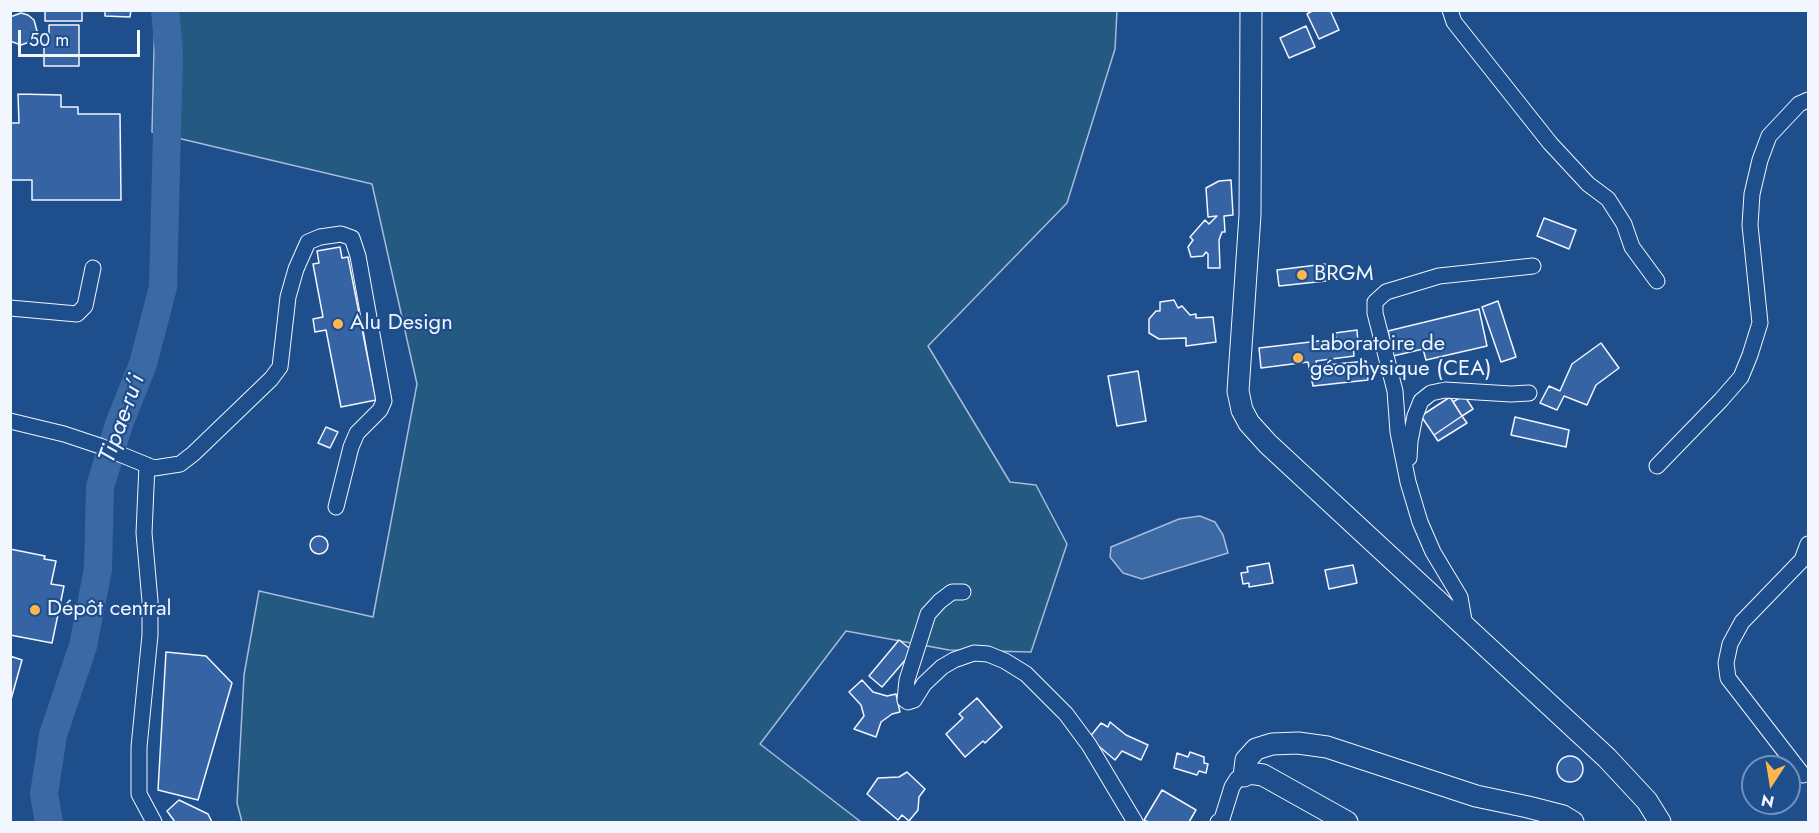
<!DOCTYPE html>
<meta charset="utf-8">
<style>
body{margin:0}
#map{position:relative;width:1819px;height:833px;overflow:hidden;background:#1f4e8c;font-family:Jost,sans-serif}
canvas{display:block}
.frame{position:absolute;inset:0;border:12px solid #f2f6ff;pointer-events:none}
.north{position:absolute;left:1741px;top:755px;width:60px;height:60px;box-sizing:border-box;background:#1f4e8c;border:2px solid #7391ba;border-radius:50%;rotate:192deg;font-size:16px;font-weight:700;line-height:24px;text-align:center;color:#f2f6ff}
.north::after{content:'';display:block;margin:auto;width:21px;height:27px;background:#ffb74d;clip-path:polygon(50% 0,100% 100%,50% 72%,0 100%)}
.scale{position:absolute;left:18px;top:30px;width:122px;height:27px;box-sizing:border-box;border:3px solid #f2f6ff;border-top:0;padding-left:8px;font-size:18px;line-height:21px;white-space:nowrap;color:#f2f6ff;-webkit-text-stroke:4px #1f4e8c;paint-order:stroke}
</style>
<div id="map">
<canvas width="1819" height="833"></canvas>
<div class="frame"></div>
<div class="north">N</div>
<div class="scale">50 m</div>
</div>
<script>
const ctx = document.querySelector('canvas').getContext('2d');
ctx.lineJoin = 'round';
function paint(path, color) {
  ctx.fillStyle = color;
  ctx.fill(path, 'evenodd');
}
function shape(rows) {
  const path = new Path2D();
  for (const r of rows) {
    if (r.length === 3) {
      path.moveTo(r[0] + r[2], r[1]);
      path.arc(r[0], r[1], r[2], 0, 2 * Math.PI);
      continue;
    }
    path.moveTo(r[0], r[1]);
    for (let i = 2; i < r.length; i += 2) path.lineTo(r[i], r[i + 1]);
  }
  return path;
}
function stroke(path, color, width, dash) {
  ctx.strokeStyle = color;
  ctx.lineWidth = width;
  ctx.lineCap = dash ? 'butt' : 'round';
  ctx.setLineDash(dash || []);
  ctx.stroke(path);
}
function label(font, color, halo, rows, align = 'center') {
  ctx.font = font + ' Jost,sans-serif';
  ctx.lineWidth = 4.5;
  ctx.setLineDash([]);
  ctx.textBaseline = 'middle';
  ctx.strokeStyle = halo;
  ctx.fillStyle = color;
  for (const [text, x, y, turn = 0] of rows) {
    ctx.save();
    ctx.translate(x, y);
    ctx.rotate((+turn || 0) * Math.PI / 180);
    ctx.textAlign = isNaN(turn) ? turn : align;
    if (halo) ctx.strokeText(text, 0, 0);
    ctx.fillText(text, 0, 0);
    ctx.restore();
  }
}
const green = shape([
 [155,11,1117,11,1115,49,1067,203,928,346,1010,482,1036,485,1067,544,1031,652,949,650,846,631,760,744,861,822,242,822,237,803,244,675,259,591,373,617,417,384,372,184,152,132,155,11]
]);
paint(green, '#245a82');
stroke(green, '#a8bbd7', 1.5);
const water = shape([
 [1200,516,1215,522,1223,535,1228,553,1142,579,1123,573,1110,557,1111,547,1179,519,1200,516]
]);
paint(water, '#3b69a3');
stroke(water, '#a8bbd7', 1.5);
stroke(shape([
 [49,822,44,794,53,735,83,646,98,569,100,487,119,424,143,364,163,287,169,53,165,10]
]), '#3b69a3', 28);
const building = shape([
 [45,10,82,10,82,21,45,21,45,10],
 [105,10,131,10,130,17,105,16,105,10],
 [1314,10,1330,10,1339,30,1319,39,1307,14,1314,10],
 [21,13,28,15,34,20,37,31,32,41,21,45,10,41,10,17,21,13],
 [49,25,79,25,79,66,44,66,44,43,49,42,49,25],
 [1306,26,1315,47,1289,58,1280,38,1306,26],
 [18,94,61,95,61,107,78,107,78,114,120,114,121,200,32,200,32,180,10,180,10,123,19,123,18,94],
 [1231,180,1233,215,1224,216,1225,232,1222,232,1219,240,1220,268,1208,268,1208,254,1206,252,1203,256,1191,257,1188,247,1193,240,1190,237,1205,220,1209,224,1217,216,1208,217,1206,188,1219,181,1231,180],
 [1544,218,1576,230,1569,249,1537,236,1544,218],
 [340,247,342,258,348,257,376,400,341,407,326,330,315,332,313,319,323,317,313,264,319,263,317,251,340,247],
 [1325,264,1326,281,1279,286,1277,270,1325,264],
 [1174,300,1178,308,1182,306,1190,315,1196,314,1196,318,1213,317,1216,342,1186,346,1186,338,1159,339,1149,333,1149,319,1156,311,1160,311,1160,302,1174,300],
 [1498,301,1516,357,1501,362,1482,307,1498,301],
 [1479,309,1487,346,1426,360,1423,349,1393,356,1388,331,1479,309],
 [1357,330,1358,343,1353,343,1354,356,1316,361,1317,366,1366,361,1368,380,1313,386,1308,362,1261,368,1259,348,1336,339,1335,333,1357,330],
 [1601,343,1619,368,1596,385,1587,405,1564,396,1557,410,1540,403,1549,386,1560,391,1572,364,1601,343],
 [1138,371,1146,421,1117,426,1108,376,1138,371],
 [1464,395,1473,409,1462,416,1453,402,1464,395],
 [1450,397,1462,416,1434,435,1421,416,1450,397],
 [1462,416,1467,423,1438,441,1434,435,1462,416],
 [1515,417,1569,430,1566,447,1511,435,1515,417],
 [326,427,338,432,330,448,318,443,326,427],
 [319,545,9],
 [10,549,45,556,44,559,56,561,51,584,64,586,52,643,10,635,10,549],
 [1269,563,1273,583,1249,587,1249,583,1243,584,1241,573,1248,572,1247,567,1269,563],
 [1353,565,1357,583,1329,589,1325,570,1353,565],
 [899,640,913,651,882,687,869,676,899,640],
 [166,652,206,656,232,683,198,800,158,790,166,652],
 [10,656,22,660,10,703,10,656],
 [862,680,873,692,887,696,896,694,900,712,892,714,881,722,876,737,854,729,864,716,861,705,849,692,862,680],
 [977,698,1002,727,985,743,983,741,965,757,946,734,963,718,959,714,977,698],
 [1110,722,1126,735,1148,745,1141,760,1122,751,1115,760,1089,738,1101,723,1108,727,1110,722],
 [1190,752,1204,757,1204,763,1208,764,1206,773,1199,771,1197,775,1174,768,1177,753,1188,757,1190,752],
 [1570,769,13],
 [907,772,925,789,919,797,918,810,909,821,902,815,898,820,867,794,878,778,899,777,907,772],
 [1162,790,1196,810,1189,822,1148,822,1144,820,1162,790],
 [179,800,208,814,212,822,175,822,167,811,179,800]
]);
paint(building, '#3563a3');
stroke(building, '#f2f6ff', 1.5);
const street = shape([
 [1450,10,1454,22,1550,143,1588,184,1608,199,1624,224,1632,247,1657,281],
 [10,308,77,314,85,306,93,268],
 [10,421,64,434,100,446,154,468,180,464,193,454,271,379,280,367,288,297,296,269,308,242,320,237,341,234,352,238,358,256,384,401,380,410,357,433,351,447,336,507],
 [1409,458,1410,441,1415,416,1421,401,1431,393,1445,390,1511,394,1529,393],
 [147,465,144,533,150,601,150,635,139,747,139,794,154,822],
 [1657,466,1721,400,1741,377,1750,355,1760,323,1750,225,1752,194,1760,160,1769,136,1799,104,1808,100],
 [963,592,952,592,940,601,928,614,907,680,905,700,908,702,914,700,924,684,942,667,954,660,974,653,988,654,1005,661,1026,674,1066,714,1089,745,1135,822],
 [1465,626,1460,597,1433,552,1420,522,1408,482,1398,432,1395,391,1375,313,1375,302,1386,292,1439,276,1533,266],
 [1803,775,1728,678,1726,663,1730,644,1742,622,1802,560,1808,544],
 [1218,822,1222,819,1232,787,1237,779,1244,776]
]);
const secondary = shape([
 [1251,10,1250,215,1238,391,1242,410,1249,423,1268,444,1607,758,1647,801,1660,822],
 [1347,822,1263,775,1249,773,1244,776,1246,760,1256,749,1272,744,1298,743,1327,747,1476,796,1528,807,1563,816,1573,822]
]);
stroke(street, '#f2f6ff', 17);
stroke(secondary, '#f2f6ff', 23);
stroke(street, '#1f4e8c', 15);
stroke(secondary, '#1f4e8c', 21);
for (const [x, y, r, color] of [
 [1302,275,6,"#ffb74d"],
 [338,324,6,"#ffb74d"],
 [1298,358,6,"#ffb74d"],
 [35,610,6,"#ffb74d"]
]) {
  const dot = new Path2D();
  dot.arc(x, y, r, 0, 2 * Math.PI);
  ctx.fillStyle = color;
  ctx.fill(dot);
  stroke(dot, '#1f4e8c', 2);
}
label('22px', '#f2f6ff', '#1f4e8c', [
 ["BRGM",1314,275],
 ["Alu Design",350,324],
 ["Laboratoire de",1310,345],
 ["géophysique (CEA)",1310,370],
 ["Dépôt central",47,610]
], 'left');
label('italic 24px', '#f2f6ff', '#1f4e8c', [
 ["Tipae-ru’i",123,419,-70]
]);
</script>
